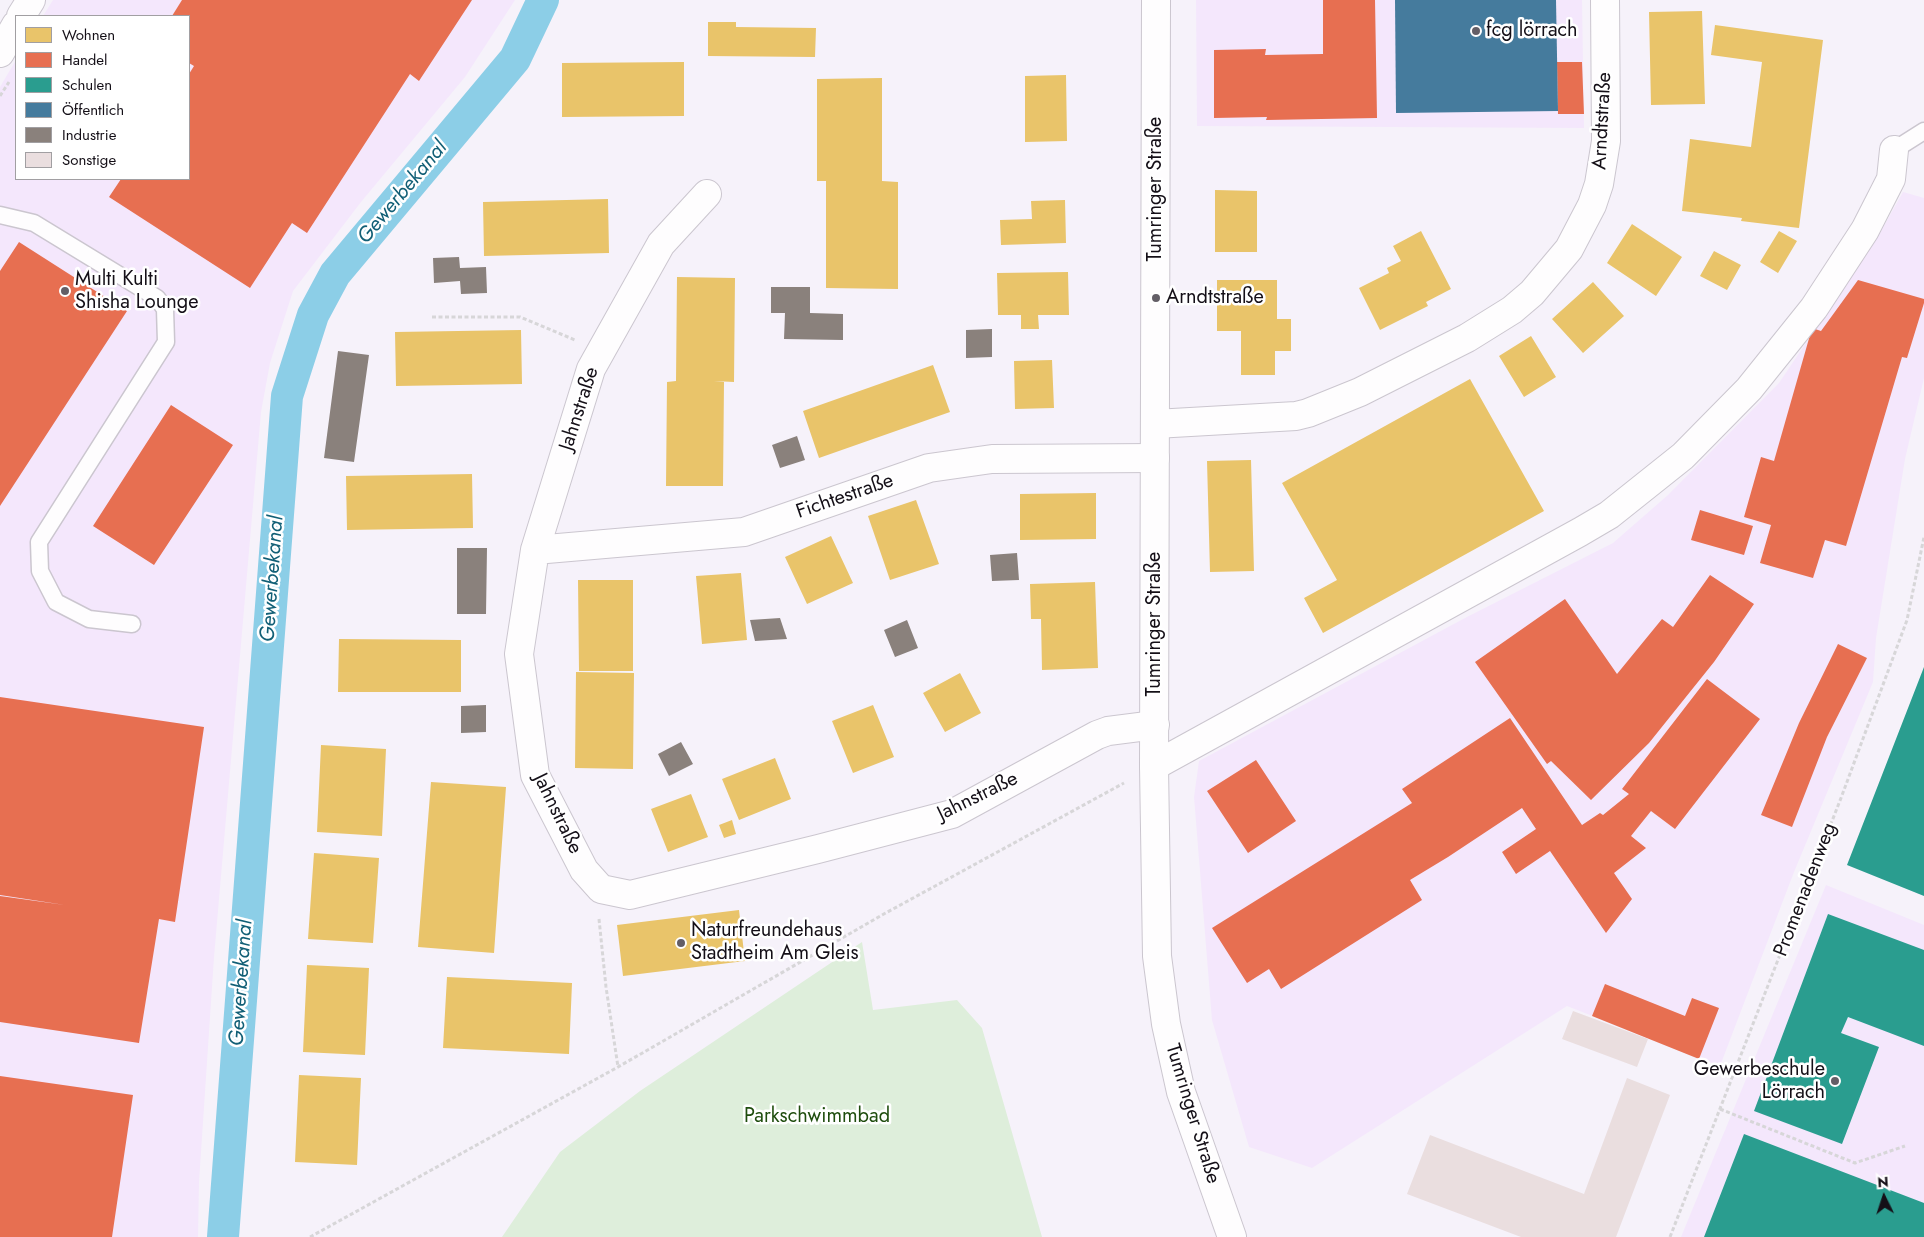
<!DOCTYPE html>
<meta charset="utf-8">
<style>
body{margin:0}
#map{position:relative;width:1924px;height:1237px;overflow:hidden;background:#f6f2fa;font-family:Jost,sans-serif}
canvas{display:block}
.legend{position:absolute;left:15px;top:15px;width:175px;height:165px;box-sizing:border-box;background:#fff;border:1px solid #a19fa2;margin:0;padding:6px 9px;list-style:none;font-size:15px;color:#140f17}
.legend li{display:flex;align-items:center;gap:10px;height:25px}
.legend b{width:25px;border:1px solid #a19fa2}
.north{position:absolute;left:1859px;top:1172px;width:50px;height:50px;-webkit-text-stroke:4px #fff;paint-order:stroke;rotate:356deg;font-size:14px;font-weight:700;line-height:20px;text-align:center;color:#140f17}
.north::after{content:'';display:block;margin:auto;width:18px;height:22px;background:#140f17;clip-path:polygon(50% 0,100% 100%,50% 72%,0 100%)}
</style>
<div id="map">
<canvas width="1924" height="1237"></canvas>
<ul class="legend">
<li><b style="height:14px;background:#e9c46a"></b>Wohnen</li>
<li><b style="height:14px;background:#e76f51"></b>Handel</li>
<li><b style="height:14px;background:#2a9d8f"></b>Schulen</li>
<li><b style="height:14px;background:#457b9d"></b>Öffentlich</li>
<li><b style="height:14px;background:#8a817c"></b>Industrie</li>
<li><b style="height:14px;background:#eadedf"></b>Sonstige</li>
</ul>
<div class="north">N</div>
</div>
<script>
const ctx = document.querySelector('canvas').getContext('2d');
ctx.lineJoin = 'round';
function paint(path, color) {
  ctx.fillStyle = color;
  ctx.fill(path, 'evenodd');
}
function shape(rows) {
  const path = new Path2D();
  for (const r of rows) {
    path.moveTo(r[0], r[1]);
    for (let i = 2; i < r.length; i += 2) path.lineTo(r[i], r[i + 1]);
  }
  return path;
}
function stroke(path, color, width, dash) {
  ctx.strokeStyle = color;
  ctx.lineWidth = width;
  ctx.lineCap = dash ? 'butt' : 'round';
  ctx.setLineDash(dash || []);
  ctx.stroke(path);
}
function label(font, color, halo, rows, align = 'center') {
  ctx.font = font + ' Jost,sans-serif';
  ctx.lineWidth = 5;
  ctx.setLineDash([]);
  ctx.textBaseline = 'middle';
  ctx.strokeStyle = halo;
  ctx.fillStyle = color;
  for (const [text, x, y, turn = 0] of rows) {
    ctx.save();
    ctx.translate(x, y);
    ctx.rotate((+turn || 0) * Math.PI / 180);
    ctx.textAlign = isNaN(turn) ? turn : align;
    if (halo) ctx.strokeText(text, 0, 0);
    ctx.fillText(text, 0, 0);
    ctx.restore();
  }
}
paint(shape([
 [53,0,515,0,465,77,361,202,293,291,270,363,261,412,214,957,199,1182,198,1237,0,1237,0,87,16,60,16,179,189,179,189,16,43,16],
 [1196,0,1582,0,1584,128,1197,126],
 [1903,192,1924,198,1924,378,1905,459,1876,638,1873,682,1794,872,1720,1066,1567,1006,1312,1168,1249,1147,1212,1020,1194,797,1199,761,1465,618,1613,543,1668,495,1779,383,1880,233],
 [1826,885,1924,925,1924,1237,1681,1237]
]), '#f4e7fc');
paint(shape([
 [862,942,873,1010,957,1000,982,1028,1042,1237,502,1237,560,1152,640,1091]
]), '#deeedb');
paint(shape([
 [1702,11,1705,104,1651,105,1649,12],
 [708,22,736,22,736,27,816,28,815,57,708,56],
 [1715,25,1823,40,1799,228,1741,221,1742,218,1682,211,1690,139,1751,147,1762,62,1711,55],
 [684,62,684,116,562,117,562,63],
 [1066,75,1067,141,1025,142,1025,76],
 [882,78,882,181,898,182,898,289,826,288,826,181,817,181,817,79],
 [1215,190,1257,191,1257,252,1215,252],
 [608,199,609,253,484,256,483,202],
 [1065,200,1066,243,1001,245,1000,220,1032,219,1031,201],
 [1632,224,1682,257,1656,296,1607,263],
 [1421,231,1451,289,1426,302,1428,306,1380,330,1359,288,1389,273,1387,268,1401,261,1393,246],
 [1779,231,1797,241,1778,273,1760,262],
 [1714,251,1741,265,1727,290,1700,276],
 [1068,272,1069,315,1038,315,1039,329,1021,329,1021,315,998,315,997,273],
 [677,277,735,278,734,382,714,381,724,382,723,486,666,486,667,382,676,381],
 [1217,280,1277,280,1277,319,1291,319,1291,351,1275,351,1275,375,1241,375,1241,331,1217,331],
 [1593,282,1624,316,1583,353,1552,319],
 [521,330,522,384,396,386,395,332],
 [1531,336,1556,377,1524,397,1499,356],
 [1052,360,1054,408,1015,409,1014,361],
 [933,365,950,412,819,458,803,411],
 [1470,379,1544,511,1323,633,1304,598,1337,580,1282,483],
 [1251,460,1254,571,1210,572,1207,461],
 [472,474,473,528,347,530,346,476],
 [1096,493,1096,539,1020,540,1020,494],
 [916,500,939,564,890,580,868,516],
 [831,536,853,583,807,604,785,557],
 [741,573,747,640,702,644,696,576],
 [578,580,633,580,633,671,579,671],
 [1095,582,1098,668,1042,670,1041,619,1031,619,1030,584],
 [339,639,461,640,461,692,338,692],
 [576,672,634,673,633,769,575,768],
 [960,673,981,713,945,732,923,693],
 [873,705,894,757,853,773,832,721],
 [321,745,386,749,382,836,317,832],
 [775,758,791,799,739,820,722,779],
 [431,782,506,787,494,953,418,947],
 [691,794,708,837,668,852,651,809],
 [732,820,736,834,724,838,719,825],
 [314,853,379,858,373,943,308,939],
 [739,910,745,961,623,976,617,925],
 [307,965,369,968,365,1055,303,1052],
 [447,977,572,983,569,1054,443,1048],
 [299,1075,361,1078,357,1165,295,1162]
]), '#e9c46a');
paint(shape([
 [182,0,472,0,419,81,410,74,307,233,292,223,250,288,109,197,121,179,189,179,189,74,194,66,189,63,189,16,172,16],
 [1323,0,1375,0,1377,118,1266,120,1267,117,1214,118,1214,50,1266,49,1265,55,1323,54],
 [1557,62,1582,62,1584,114,1558,114],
 [19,242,127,311,0,506,0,271],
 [1858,280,1924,299,1924,303,1907,358,1902,357,1846,546,1825,540,1813,578,1760,563,1771,525,1744,517,1761,457,1774,461,1812,328,1821,331],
 [171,405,233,445,154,565,93,526],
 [1700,510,1753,526,1744,555,1691,540],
 [1710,575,1754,604,1714,662,1649,743,1591,800,1551,761,1547,764,1475,662,1565,599,1617,674,1662,619,1673,627],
 [1838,644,1867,658,1827,737,1792,827,1761,815,1799,723],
 [1707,679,1760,719,1675,829,1651,811,1631,836,1646,848,1614,873,1632,899,1606,933,1550,851,1516,874,1502,852,1536,829,1522,808,1448,857,1410,880,1422,900,1281,989,1269,969,1247,983,1212,928,1412,803,1402,789,1510,718,1582,825,1600,813,1603,815,1629,794,1622,789],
 [0,697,204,727,175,922,159,919,139,1043,0,1022,0,896,65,905,0,895],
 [1256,760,1296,821,1248,853,1207,791],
 [1605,984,1685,1016,1692,998,1719,1008,1699,1059,1592,1016],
 [0,1076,133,1095,112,1237,0,1237]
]), '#e76f51');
paint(shape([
 [1924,667,1924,896,1847,865],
 [1828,914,1924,950,1924,1046,1848,1017,1841,1033,1879,1047,1842,1144,1754,1111],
 [1744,1134,1924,1203,1924,1237,1704,1237]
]), '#2a9d8f');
paint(shape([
 [1395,0,1556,0,1558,111,1396,113]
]), '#457b9d');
paint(shape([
 [459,257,460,268,486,267,487,293,461,294,460,281,434,283,433,258],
 [771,287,810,287,810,313,843,314,843,340,784,339,785,313,771,313],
 [992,329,992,357,966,358,966,330],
 [338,351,369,355,354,462,324,458],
 [797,436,805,460,780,468,772,445],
 [457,548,487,548,486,614,457,614],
 [1017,553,1019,580,992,581,990,555],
 [780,618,787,639,755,641,750,620],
 [907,620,918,648,895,657,884,630],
 [486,705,486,732,461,733,461,706],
 [681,742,693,764,669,776,658,754]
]), '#8a817c');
stroke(shape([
 [223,1237,287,396,313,315,335,274,515,59,543,0]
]), '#8ccee7', 32);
paint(shape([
 [1573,1011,1648,1039,1637,1067,1562,1039],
 [1627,1078,1670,1095,1616,1237,1521,1237,1407,1194,1430,1135,1584,1194]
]), '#eadedf');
const lane = shape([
 [1894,150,1924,131],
 [0,215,34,223,157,298,165,309,166,342,39,542,40,571,56,602,89,619,132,624]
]);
const street = shape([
 [707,194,661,244,591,369,535,550,519,654,535,775,584,870,601,889,630,895,818,849,952,814,1097,735,1108,731,1155,725],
 [1155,424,1296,416,1308,413,1360,392,1467,338,1512,310,1532,293,1569,249,1592,205,1599,184,1606,141,1605,0],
 [535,550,744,532,929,468,992,459,1155,458],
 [1154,766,1580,532,1609,515,1683,456,1749,389,1814,308,1865,230,1891,179,1894,150]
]);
const secondary = shape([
 [1156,0,1154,766,1157,956,1166,1024,1181,1092,1232,1237]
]);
const primary = shape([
 [21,16,31,0],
 [0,53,16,25]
]);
stroke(lane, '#cbc6cf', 19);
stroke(street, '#cbc6cf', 30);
stroke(secondary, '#cbc6cf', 30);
stroke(primary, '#cbc6cf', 30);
stroke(shape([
 [0,96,9,82],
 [432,317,520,317,575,340],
 [599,919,606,987,618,1067],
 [1720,1109,1855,1163,1905,1146],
 [310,1237,618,1067,882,915,1124,783],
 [1670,1237,1841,798,1907,620,1924,537]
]), '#d7d6d8', 3, [4, 2.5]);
stroke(lane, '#fefdfe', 16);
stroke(street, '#fefdfe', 28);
stroke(secondary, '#fefdfe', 28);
stroke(primary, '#fefdfe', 28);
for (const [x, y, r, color] of [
 [1476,31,5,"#635e66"],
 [65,291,5,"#635e66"],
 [1156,298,5,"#635e66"],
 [681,943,5,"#635e66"],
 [1835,1081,5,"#635e66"]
]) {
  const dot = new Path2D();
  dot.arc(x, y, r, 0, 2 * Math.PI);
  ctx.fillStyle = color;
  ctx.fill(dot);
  stroke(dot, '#fff', 2);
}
label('20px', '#140f17', '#fff', [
 ["fcg lörrach",1486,31],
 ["Multi Kulti",75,280],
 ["Shisha Lounge",75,303],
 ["Arndtstraße",1166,298],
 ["Naturfreundehaus",691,931],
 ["Stadtheim Am Gleis",691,954],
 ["Gewerbeschule",1825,1070,"right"],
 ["Lörrach",1825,1093,"right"]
], 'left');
label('20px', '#140f17', '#fff', [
 ["Arndtstraße",1603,121,-87],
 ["Tumringer Straße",1156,189,-90],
 ["Jahnstraße",580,409,-72],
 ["Fichtestraße",845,497,-19],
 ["Tumringer Straße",1155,624,-90],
 ["Jahnstraße",978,797,-26],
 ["Jahnstraße",557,814,64],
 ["Promenadenweg",1806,890,-69],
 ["Tumringer Straße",1192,1114,73]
]);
label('20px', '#1f4d0e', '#fff', [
 ["Parkschwimmbad",817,1117]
]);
label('italic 21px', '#115f76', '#fff', [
 ["Gewerbekanal",403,193,-50],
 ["Gewerbekanal",273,579,-86],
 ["Gewerbekanal",242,983,-86]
]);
</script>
